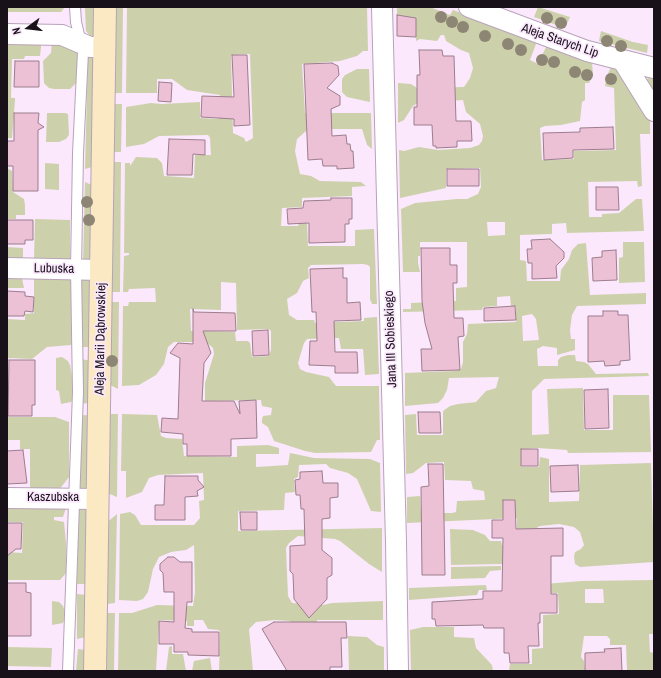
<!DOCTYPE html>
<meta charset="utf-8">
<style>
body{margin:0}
#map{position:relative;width:661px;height:678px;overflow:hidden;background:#fbe8fd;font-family:"Archivo Narrow",sans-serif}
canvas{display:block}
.frame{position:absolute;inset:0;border:8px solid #19111a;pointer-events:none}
.north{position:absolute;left:8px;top:8px;width:40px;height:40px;-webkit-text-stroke:3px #fbe8fd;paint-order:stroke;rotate:255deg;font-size:11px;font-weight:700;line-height:16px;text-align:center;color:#19111a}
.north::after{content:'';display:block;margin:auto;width:14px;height:18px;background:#19111a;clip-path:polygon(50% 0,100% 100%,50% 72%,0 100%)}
</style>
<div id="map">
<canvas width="661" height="678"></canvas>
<div class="frame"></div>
<div class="north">N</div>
</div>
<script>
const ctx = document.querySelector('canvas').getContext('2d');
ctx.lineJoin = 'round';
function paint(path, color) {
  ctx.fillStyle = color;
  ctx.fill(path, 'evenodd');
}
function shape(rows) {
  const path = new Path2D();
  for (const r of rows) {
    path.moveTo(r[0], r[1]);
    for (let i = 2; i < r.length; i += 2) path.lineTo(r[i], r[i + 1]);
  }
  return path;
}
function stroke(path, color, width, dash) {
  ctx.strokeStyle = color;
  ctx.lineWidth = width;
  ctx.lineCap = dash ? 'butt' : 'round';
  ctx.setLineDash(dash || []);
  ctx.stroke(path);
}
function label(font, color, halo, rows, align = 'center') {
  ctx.font = font + ' "Archivo Narrow",sans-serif';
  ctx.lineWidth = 3.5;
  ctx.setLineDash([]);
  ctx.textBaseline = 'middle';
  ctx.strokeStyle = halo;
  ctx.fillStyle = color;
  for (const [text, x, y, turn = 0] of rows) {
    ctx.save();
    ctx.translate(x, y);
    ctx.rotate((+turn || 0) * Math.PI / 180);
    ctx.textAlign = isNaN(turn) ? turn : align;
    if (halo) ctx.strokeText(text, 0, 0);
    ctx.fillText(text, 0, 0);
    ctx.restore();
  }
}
paint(shape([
 [7,7,65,7,61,12,7,12],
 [85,7,98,7,97,37,90,36,86,31],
 [113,7,123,7,122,93,115,93],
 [127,7,367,7,368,51,363,51,357,56,340,61,302,64,305,113,371,113,372,149,367,145,362,129,324,129,306,131,297,139,295,151,300,174,311,176,320,181,361,182,366,186,352,187,352,196,302,198,302,207,282,208,281,226,298,226,299,223,307,223,308,246,355,246,355,230,374,229,377,304,372,304,370,299,370,267,368,265,363,264,311,265,308,268,309,278,303,281,297,293,287,299,289,315,297,320,314,320,315,323,364,321,364,318,377,317,379,374,365,375,363,349,341,349,339,338,307,339,304,343,298,363,300,369,306,372,329,377,336,386,379,386,380,440,377,440,371,452,315,453,305,451,274,441,268,427,262,423,262,419,263,416,271,415,272,408,262,406,261,400,205,401,205,383,214,354,213,348,206,342,174,342,168,347,164,364,156,375,139,385,122,386,123,306,128,306,129,302,156,302,155,288,129,289,128,292,123,292,124,256,129,255,129,253,124,253,125,163,130,163,130,166,136,157,157,158,162,163,164,176,194,178,195,155,211,155,210,138,208,135,159,136,144,144,126,147,126,107,151,103,162,104,200,102,200,118,218,119,220,95,187,90,172,79,157,79,157,93,126,93],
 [250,54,253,138,246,142,244,138,233,133,231,55],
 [221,282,236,283,237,330,269,329,271,331,271,350,269,356,252,357,250,343,248,341,236,341,235,332,191,331,190,309,221,310],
 [397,7,430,7,450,15,453,10,535,40,536,44,530,60,538,64,546,47,548,46,592,62,593,75,589,83,585,83,585,100,582,102,580,121,561,125,545,126,540,128,542,160,574,159,574,151,616,150,614,88,605,86,606,78,611,67,615,67,650,117,650,134,640,134,642,186,638,187,637,181,588,182,589,217,602,217,602,214,619,213,636,199,642,199,644,231,567,233,566,223,552,224,552,234,520,235,520,260,526,261,527,281,560,281,561,270,569,259,572,250,578,244,586,243,590,295,646,293,646,304,577,306,572,315,570,330,571,339,575,339,575,350,557,355,557,348,543,346,537,349,538,366,558,366,558,360,561,357,568,355,575,355,576,361,584,362,588,364,596,374,648,373,649,376,544,379,532,391,532,435,549,434,547,389,583,388,584,430,613,430,613,395,649,395,651,452,568,453,567,450,538,448,521,449,521,467,539,467,540,457,549,459,549,502,579,501,580,465,651,463,654,562,580,567,575,564,574,557,575,552,581,549,584,545,580,532,574,527,559,524,540,526,533,530,531,585,582,581,654,580,654,634,649,634,650,652,654,653,654,671,627,671,626,645,610,645,610,639,607,636,584,636,581,657,584,661,585,671,509,671,510,664,532,664,532,649,543,648,543,615,559,614,558,593,505,594,504,566,502,564,451,565,450,529,473,530,485,535,490,541,501,541,502,545,517,545,517,518,407,523,407,497,420,496,421,513,452,513,456,512,457,501,485,500,484,491,473,489,471,481,445,480,444,462,426,463,413,473,406,474,405,415,416,414,417,435,443,435,443,411,450,406,458,404,476,402,486,391,496,388,499,377,449,378,447,390,443,398,438,403,405,406,405,373,454,371,461,369,463,362,463,342,467,334,468,324,516,322,516,306,511,306,510,296,497,297,497,306,483,307,482,310,403,312,403,309,411,309,411,303,456,301,456,288,467,287,467,242,420,242,420,256,418,256,418,263,420,272,403,272,401,209,415,203,457,199,467,199,478,194,481,187,480,168,446,169,446,188,400,198,399,150,404,151,419,147,438,150,470,148,479,145,482,141,483,136,480,124,466,112,463,100,418,103,413,106,404,120,398,123,398,83,411,84,417,88,464,87,470,78,473,68,469,53,461,50,446,41,444,35,441,35,437,41,420,39,416,41,416,18,397,15],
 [505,222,505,235,488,236,487,222],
 [532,314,536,319,539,340,523,341,522,316],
 [585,589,603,589,604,603,585,603],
 [538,7,570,17,565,28,534,17],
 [601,31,633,42,648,45,647,53,599,41],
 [7,40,41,40,41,47,40,56,25,56,24,59,12,59,11,98,15,98,15,100,12,138,7,138],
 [52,40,79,48,77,82,70,89,54,89,49,88,44,83,43,61,51,53],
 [88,53,94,57,92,167,85,169],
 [357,69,369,69,370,102,347,97,342,92,342,79,345,75],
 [650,78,654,78,654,103,646,79],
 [114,104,122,104,121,152,114,152,111,148],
 [47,113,65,113,68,114,69,135,66,139,59,142,46,142],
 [114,162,121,162,120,292,109,292],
 [45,163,59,164,59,190,45,189],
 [7,168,12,171,13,192,24,199,25,205,25,215,16,215,16,219,7,219],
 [85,182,96,187,92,261,83,263],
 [35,219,70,220,70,259,67,261,34,259],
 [623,242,644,242,645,282,619,283,619,258,623,257],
 [7,247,23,248,23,259,7,262],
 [7,274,22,278,24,288,7,288],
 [82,275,92,282,90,347,82,347,79,285],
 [71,277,73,342,71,345,47,347,32,359,7,358,7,319,25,320,25,314,34,313,34,278],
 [108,302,119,302,118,389,110,385],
 [62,357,68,361,70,365,73,382,73,399,71,402,61,404,59,391,56,390,56,358],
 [80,359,93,361,88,403,81,404],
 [106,414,118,414,117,497,105,492],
 [122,414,157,415,161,436,166,438,182,439,184,456,237,457,237,446,268,445,279,448,279,454,256,454,256,467,288,465,290,453,314,458,370,459,380,463,381,512,371,511,357,479,348,473,330,468,326,464,299,465,298,477,294,479,295,492,285,493,284,510,238,511,238,531,382,528,382,572,369,564,340,541,335,539,298,536,289,543,286,548,288,596,292,603,323,605,332,603,383,601,383,620,317,620,317,626,291,624,290,621,275,620,256,622,249,629,253,671,219,671,220,632,219,630,208,629,203,620,194,620,194,626,187,626,187,621,159,620,156,671,118,671,119,613,132,613,157,605,193,606,195,592,194,545,186,550,171,552,159,557,153,569,148,592,143,599,137,601,119,600,120,514,130,512,135,515,141,525,194,525,200,518,199,501,204,500,203,473,158,475,149,478,142,492,126,498,126,471,121,471],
 [85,415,92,416,91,490,79,492,79,416],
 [7,417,55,417,69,422,69,477,59,490,7,492,7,488,30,488,30,449,20,449,20,440,7,440],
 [7,504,66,508,63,517,54,517,54,520,64,522,66,543,66,573,60,580,7,580,7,552,22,553,23,522,7,522],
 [78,504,87,504,86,584,77,584],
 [117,514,115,603,107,604,105,524],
 [501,566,501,570,490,571,485,578,451,579,451,567],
 [486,585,487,590,479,590,477,595,409,600,409,588],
 [77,594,86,595,86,637,77,639],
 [52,601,59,602,63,606,66,614,63,623,52,625],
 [106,613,115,613,114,671,102,671],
 [423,627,454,627,454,637,474,638,476,648,492,665,493,671,411,671,410,630],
 [348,636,367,637,377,645,384,647,384,671,349,671],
 [172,646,172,654,183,654,186,671,166,671,169,647],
 [7,647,52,648,51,667,7,666],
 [78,649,86,650,88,671,76,671],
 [210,658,212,671,192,671,194,661]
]), '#cdd1ab');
const building = shape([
 [397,15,416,18,416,37,397,36,397,15],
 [419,50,442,50,443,56,454,56,456,121,471,121,472,141,457,141,457,147,436,148,436,146,433,146,432,125,414,125,414,107,417,107,417,75,420,75,419,50],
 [232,55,247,55,250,125,234,126,234,119,201,117,202,96,234,97,232,55],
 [15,61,39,61,39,87,14,87,15,61],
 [332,63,338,66,339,75,327,88,340,96,340,105,331,109,332,136,346,135,347,144,350,144,351,151,353,151,354,168,337,169,337,166,323,166,322,159,308,160,304,64,332,63],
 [159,82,172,83,171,102,158,101,159,82],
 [14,113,39,113,38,123,44,127,38,130,38,191,13,191,13,166,7,166,7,141,14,141,14,113],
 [613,127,614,149,573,150,573,158,544,160,543,133,580,132,580,128,613,127],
 [169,139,205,140,205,155,193,154,192,175,167,175,169,139],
 [447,169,479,169,479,186,447,186,447,169],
 [596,187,618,187,619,210,596,210,596,187],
 [331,198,352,198,352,219,349,219,349,224,345,224,345,242,309,243,309,223,288,224,287,209,303,208,304,201,331,200,331,198],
 [7,220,33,220,33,240,25,240,25,244,7,244,7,220],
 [550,239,564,252,564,258,556,266,557,278,532,279,532,263,528,263,527,249,532,249,531,240,550,239],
 [421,248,450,248,450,265,457,265,457,283,453,283,454,318,463,318,464,336,458,337,460,370,422,371,421,349,432,349,425,323,422,301,421,248],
 [616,250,617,280,593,281,592,258,602,257,602,251,616,250],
 [343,268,343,278,347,278,347,303,360,302,361,320,334,321,335,352,357,352,358,373,335,373,335,366,309,365,310,341,317,341,316,312,312,312,310,269,343,268],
 [7,291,25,292,25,296,34,297,33,312,25,311,24,316,7,316,7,291],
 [515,306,516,320,484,321,484,308,515,306],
 [193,309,194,312,235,313,236,331,203,331,211,353,204,363,202,401,234,401,240,414,239,401,256,400,257,438,231,439,231,456,187,456,187,444,183,444,183,434,161,432,162,418,178,419,180,358,170,353,178,343,193,344,193,309],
 [603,311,618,311,618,315,628,315,630,360,620,361,620,365,605,366,604,361,588,362,588,316,603,316,603,311],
 [268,330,269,355,253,356,252,331,268,330],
 [9,360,35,360,35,405,32,405,32,416,8,416,9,360],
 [608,389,609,428,585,429,584,390,608,389],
 [418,412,440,412,441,433,419,433,418,412],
 [521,449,538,449,538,466,521,466,521,449],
 [23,450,27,483,7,484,7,451,23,450],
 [428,464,443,464,445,575,422,575,421,487,429,486,428,464],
 [578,465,579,491,551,492,550,466,578,465],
 [322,471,323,483,338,483,338,497,330,498,330,518,322,519,322,550,332,558,332,575,327,578,327,599,309,618,294,599,293,574,290,571,290,546,305,545,304,509,301,509,300,495,296,495,295,480,300,479,300,472,322,471],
 [165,476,198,476,198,480,204,487,197,491,198,496,185,497,185,520,155,520,155,505,164,505,165,476],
 [503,500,515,500,516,529,563,528,563,556,551,556,551,594,557,594,557,613,540,613,540,623,538,623,539,646,528,646,529,663,510,663,509,653,504,653,504,628,484,628,483,625,436,626,435,619,432,619,432,602,483,599,483,591,502,591,503,538,492,538,492,520,503,520,503,500],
 [240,512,257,512,257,530,241,530,240,512],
 [7,523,22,523,21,549,16,549,7,556,7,523],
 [168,557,174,557,180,562,192,562,192,602,187,602,185,628,192,629,192,632,219,632,219,656,188,655,188,652,174,652,174,644,159,644,159,621,174,622,174,592,164,592,163,573,160,570,160,564,168,557],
 [7,583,26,583,26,592,31,593,31,636,7,636,7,583],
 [274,622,346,622,347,638,341,638,342,667,330,667,330,671,287,671,262,629,274,622],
 [621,648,622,671,585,671,585,653,605,652,604,649,621,648]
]);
paint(building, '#ecc1d6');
stroke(building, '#9c7d8c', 1);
const lane = shape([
 [68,671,78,392,76,269,78,153,83,52,76,22,75,7]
]);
const street = shape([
 [382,7,396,542,398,671],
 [469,7,587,51,654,68],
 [7,34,62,35,90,47,104,47],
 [623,61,654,111],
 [7,268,102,270],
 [7,498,98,499]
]);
const secondary = shape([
 [95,671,105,7]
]);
stroke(lane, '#b8a2ba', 12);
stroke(street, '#b8a2ba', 22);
stroke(secondary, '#b8a2ba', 24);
stroke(lane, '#fff', 10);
stroke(street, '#fff', 20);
stroke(secondary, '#fae9c2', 22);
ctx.fillStyle = '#8e8674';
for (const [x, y] of [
 [441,17],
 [547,18],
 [452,22],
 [561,23],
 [463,27],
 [485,36],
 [607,41],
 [508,44],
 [621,46],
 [521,50],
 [542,60],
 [554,62],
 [575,72],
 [587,75],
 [611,79],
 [87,202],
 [89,220],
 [112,361]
]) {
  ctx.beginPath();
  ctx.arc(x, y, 6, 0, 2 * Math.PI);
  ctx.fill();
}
label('13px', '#19111a', '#fbe8fd', [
 ["Aleja Starych Lip",560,41,19],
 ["Lubuska",54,269,1],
 ["Aleja Marii Dąbrowskiej",101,339,-89],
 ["Jana III Sobieskiego",391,339,-92],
 ["Kaszubska",53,498]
]);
</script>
